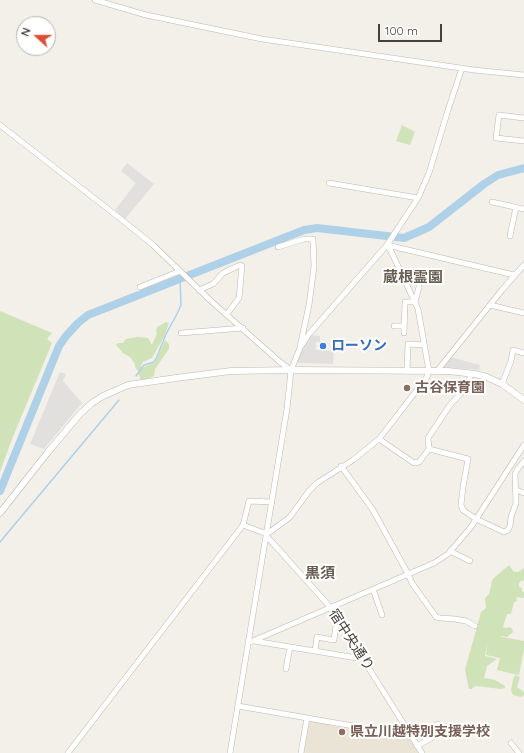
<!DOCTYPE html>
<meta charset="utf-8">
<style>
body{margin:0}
#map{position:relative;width:524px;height:753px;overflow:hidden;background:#f3f0ea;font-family:Quicksand,sans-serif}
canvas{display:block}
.north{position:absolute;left:16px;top:16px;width:40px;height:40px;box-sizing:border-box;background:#fff;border:1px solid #b5b3b0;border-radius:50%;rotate:291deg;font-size:11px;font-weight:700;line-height:16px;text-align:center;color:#464139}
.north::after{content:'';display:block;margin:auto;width:14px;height:18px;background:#e04d35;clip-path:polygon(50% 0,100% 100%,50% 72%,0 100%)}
.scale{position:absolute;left:378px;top:24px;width:64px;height:18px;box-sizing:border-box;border:2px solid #464139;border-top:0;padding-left:5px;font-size:12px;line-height:14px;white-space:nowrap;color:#464139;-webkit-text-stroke:3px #fff;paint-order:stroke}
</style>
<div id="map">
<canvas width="524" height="753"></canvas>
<div class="north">N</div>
<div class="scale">100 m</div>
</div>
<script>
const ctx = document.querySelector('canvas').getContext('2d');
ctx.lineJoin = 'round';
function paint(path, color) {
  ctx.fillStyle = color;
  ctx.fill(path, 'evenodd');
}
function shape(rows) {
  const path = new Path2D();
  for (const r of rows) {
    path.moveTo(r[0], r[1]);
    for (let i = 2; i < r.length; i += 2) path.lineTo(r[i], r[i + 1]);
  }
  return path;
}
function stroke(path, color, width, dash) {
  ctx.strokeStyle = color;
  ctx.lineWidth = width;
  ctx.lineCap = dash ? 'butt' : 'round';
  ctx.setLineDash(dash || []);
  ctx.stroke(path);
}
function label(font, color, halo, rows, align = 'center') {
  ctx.font = font + ' Quicksand,"Noto Sans JP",sans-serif';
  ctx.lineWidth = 4;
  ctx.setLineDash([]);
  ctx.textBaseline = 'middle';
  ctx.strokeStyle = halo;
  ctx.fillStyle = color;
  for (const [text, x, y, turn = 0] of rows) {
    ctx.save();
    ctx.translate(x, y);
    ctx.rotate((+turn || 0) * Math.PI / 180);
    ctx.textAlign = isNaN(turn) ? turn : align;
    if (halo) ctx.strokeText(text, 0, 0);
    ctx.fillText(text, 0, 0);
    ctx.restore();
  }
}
paint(shape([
 [307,721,330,723,332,726,341,727,343,726,409,738,419,753,302,753]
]), '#eae4d6');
paint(shape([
 [402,125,415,132,410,145,396,141],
 [0,311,52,333,47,339,52,343,12,439,0,472],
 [166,322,169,323,164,337,152,358,143,362,141,366,142,368,150,364,155,363,165,340,169,344,169,349,155,369,154,376,147,379,141,380,140,378,138,371,135,367,135,364,130,357,123,353,116,345,118,343,123,343,126,339,137,337,148,338,152,345,157,334,156,331,157,327],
 [509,565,514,572,518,572,524,568,524,580,521,581,519,583,519,587,522,588,522,591,524,592,524,598,516,597,517,601,514,602,511,614,507,614,503,627,506,628,510,627,512,629,513,632,507,637,502,636,501,638,502,637,524,641,524,649,519,675,497,670,500,658,486,655,488,641,485,656,497,659,487,666,484,678,495,680,505,686,505,688,501,689,476,686,471,689,469,689,465,670,481,612,486,608,485,598,489,594,492,581,494,578],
 [515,675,520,677,517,687,524,692,524,695,521,697,513,695,511,690,513,679]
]), '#cfe2b8');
paint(shape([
 [127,163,154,184,125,219,115,210,136,183,121,171],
 [310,335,320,336,320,342,316,342,316,350,334,351,333,364,298,363,297,362,299,354],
 [450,357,480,365,479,370,443,367],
 [60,372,66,374,63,381,82,403,44,449,30,444]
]), '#e2e0de');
stroke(shape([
 [136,376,144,365,154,362,156,359,166,334,177,314,181,305,180,279],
 [0,542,119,400]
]), '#aed1e8', 1.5);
stroke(shape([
 [0,491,59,346,66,336,78,323,88,315,304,230,317,228,404,238,429,227,484,184,498,175,524,168]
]), '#aed1e8', 8);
const minor = shape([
 [95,0,146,15,262,39,474,70,524,75],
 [524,118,499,115,496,138,524,141],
 [0,125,126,223,153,245,211,301,280,362,291,370],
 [329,183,418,198],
 [492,202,524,209],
 [510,236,516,207],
 [387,245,514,275],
 [278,247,304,239,313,239,314,266,312,282,309,305,300,347],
 [140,287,180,271],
 [199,290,213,284,223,273,240,265,242,266,239,298,227,314],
 [490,305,524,313],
 [394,326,404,326],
 [181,333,243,328],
 [404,333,405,302,415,302,419,287],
 [407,371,408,344,424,345],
 [437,371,502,290,524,265],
 [502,384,511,361,513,350,524,353],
 [379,439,414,463,419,462,429,449,428,438,450,405,467,387,471,374],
 [429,449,468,459,463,487,461,505,463,510,476,519,504,532,508,530,510,526,511,517,516,503,515,474,517,470,524,461],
 [341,466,373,510,408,574,412,583,436,617,440,618,455,619,466,621,475,626],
 [516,490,524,493],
 [243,525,267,534,290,517,309,491,317,483,353,460,379,439,427,377,429,371,418,309,391,251,387,245],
 [267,537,272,542,331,608,422,753],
 [450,551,470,561],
 [373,589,382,615],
 [254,641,363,659],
 [248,643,434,563,448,554,471,527,524,445],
 [315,651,317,637,334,640,336,625,339,621],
 [286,669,290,647],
 [238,706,411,736],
 [412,738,438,724,444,731,417,746],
 [511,743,519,753],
 [68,753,243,525,249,501,272,502],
 [230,753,287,409,291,370,300,348,309,334,387,245,418,198,429,173,448,110,462,68],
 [301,753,307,718]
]);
const tertiary = shape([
 [0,513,48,452,80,414,92,403,103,396,128,385,176,378,231,371,291,370,448,371,475,374,487,377,502,384,524,400]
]);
stroke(minor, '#bdb8ae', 6);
stroke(tertiary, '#bdb8ae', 7);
stroke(minor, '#fff', 5);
stroke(tertiary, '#fff', 6);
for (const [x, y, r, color] of [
 [323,346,4,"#3f7fe0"],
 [407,388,4,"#8d6e63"],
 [342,732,4,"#8d6e63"]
]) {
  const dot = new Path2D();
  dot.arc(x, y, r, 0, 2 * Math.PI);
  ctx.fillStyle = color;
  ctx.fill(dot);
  stroke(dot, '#fff', 1.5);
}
label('bold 14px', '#366cbe', '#fff', [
 ["ローソン",331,346]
], 'left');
label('bold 14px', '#785e54', '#fff', [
 ["古谷保育園",415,388],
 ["県立川越特別支援学校",350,732]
], 'left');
label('14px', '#464139', '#fff', [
 ["宿中央通り",351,640,57]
]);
label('bold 15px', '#685f52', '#fff', [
 ["蔵根霊園",413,277],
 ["黒須",320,573]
]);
</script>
